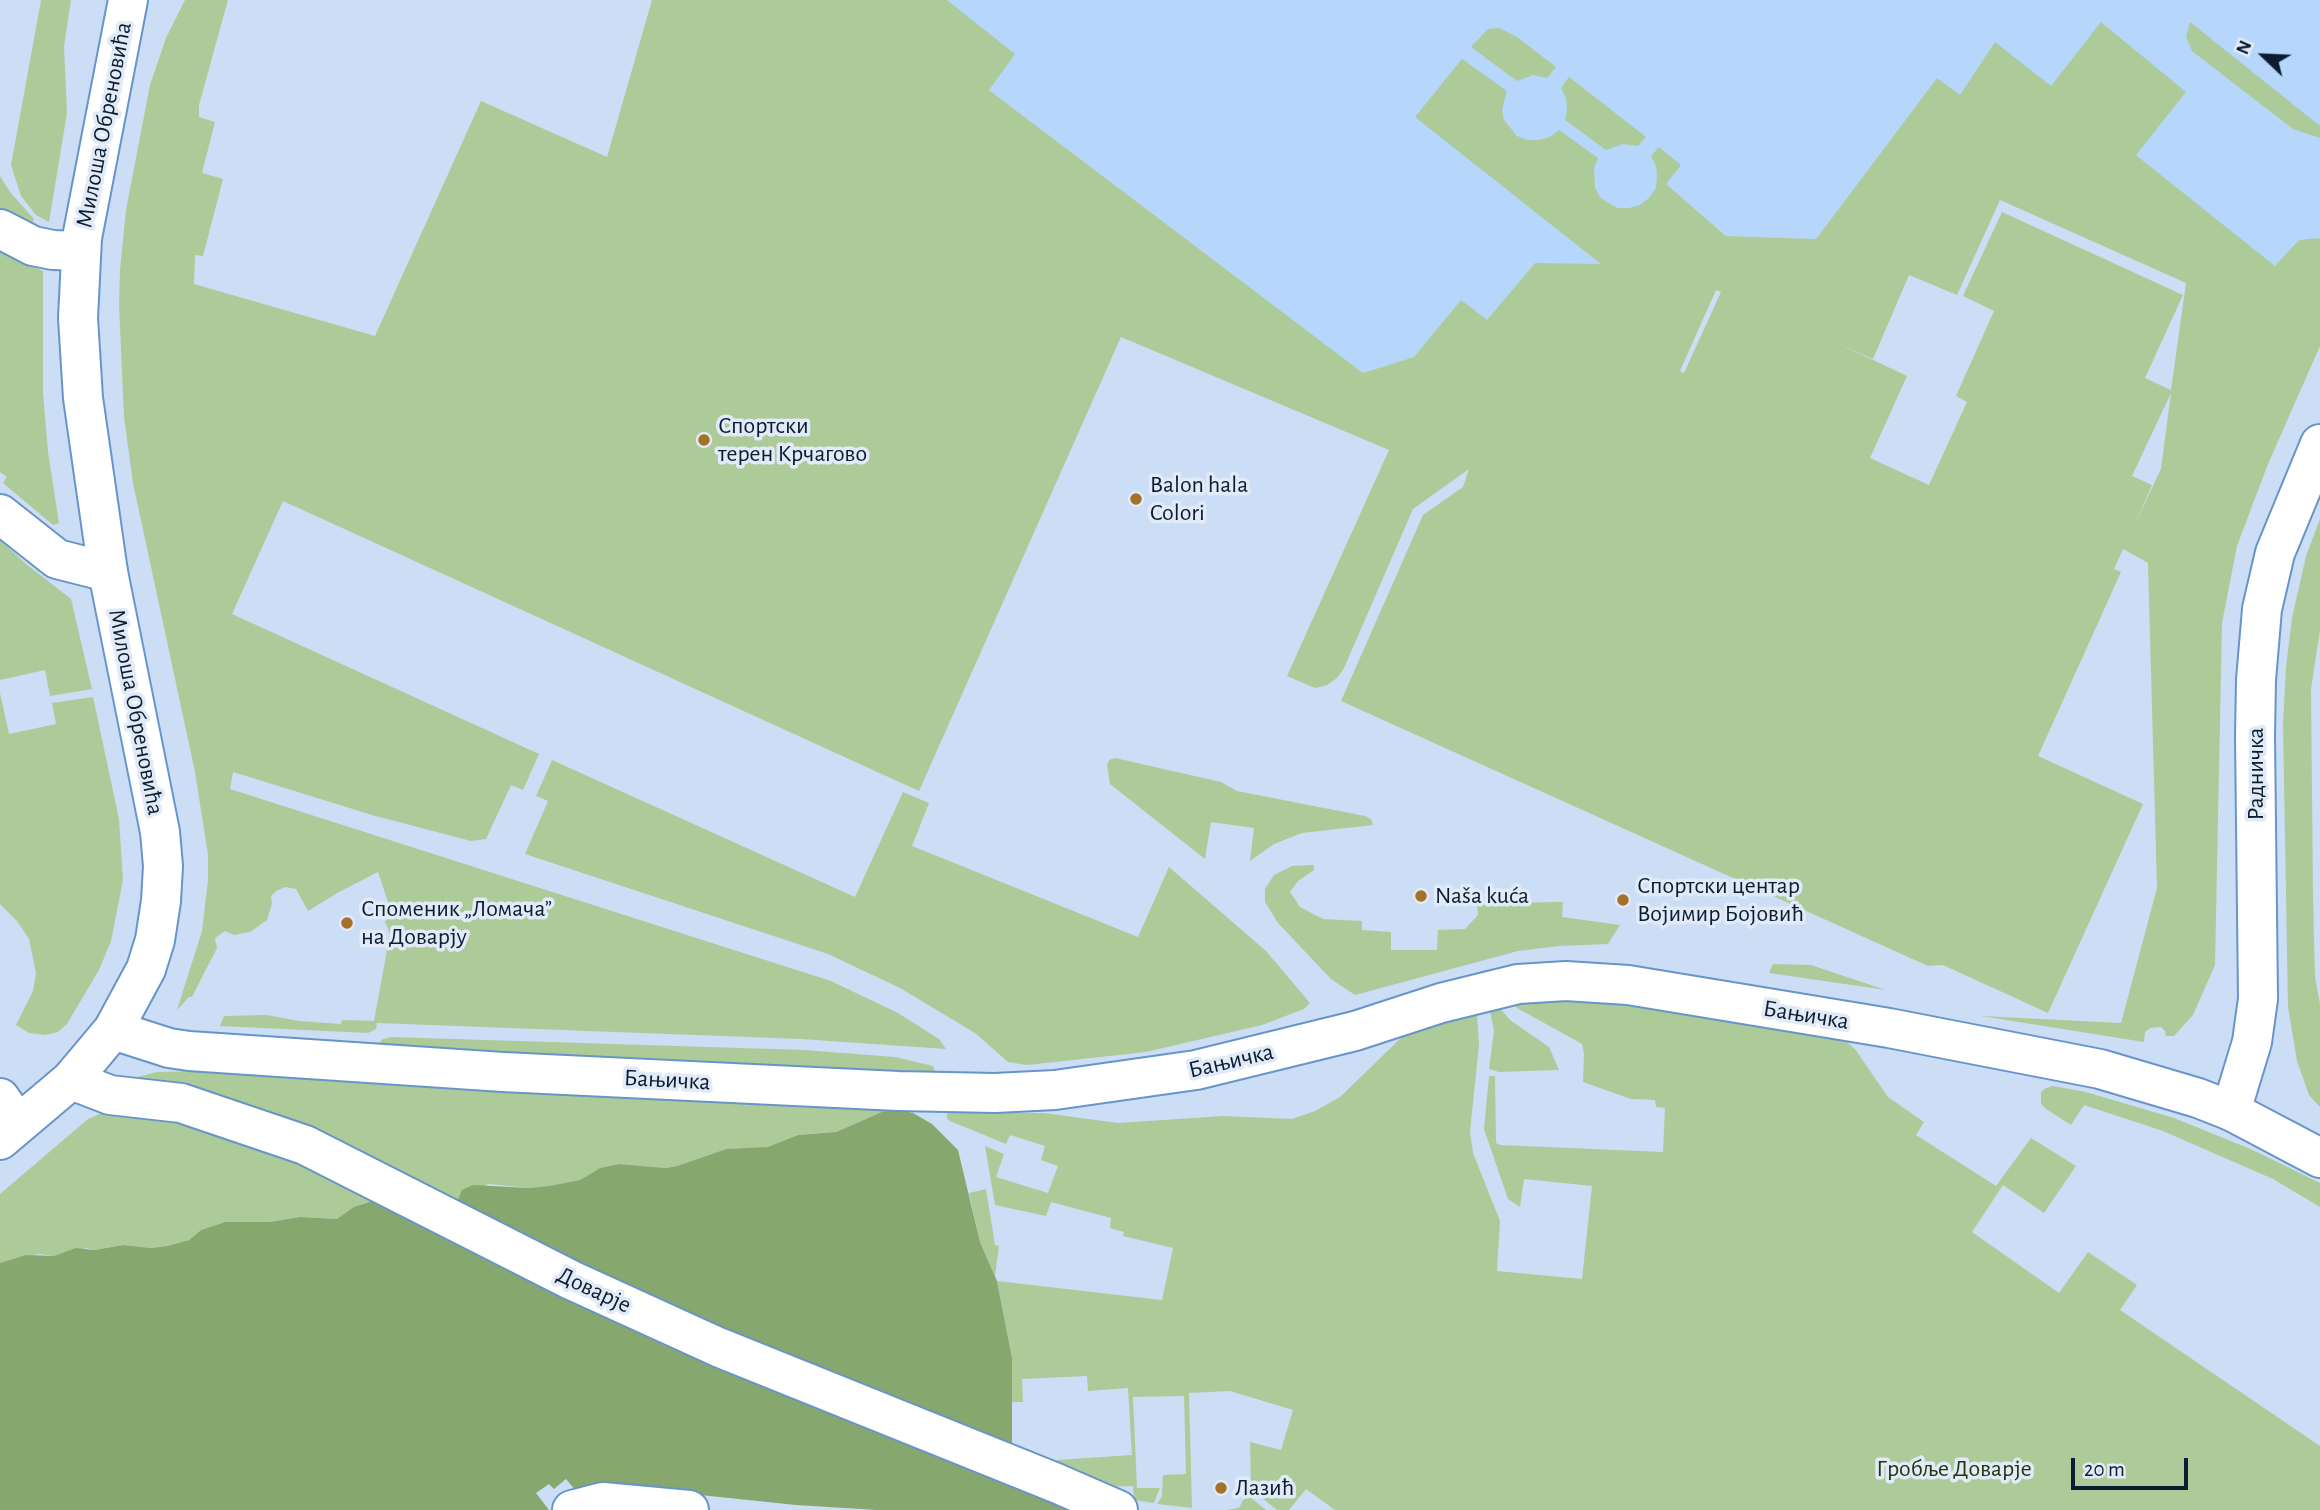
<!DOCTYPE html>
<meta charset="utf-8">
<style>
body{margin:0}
#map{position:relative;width:2320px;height:1510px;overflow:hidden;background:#cbdef5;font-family:"Alegreya Sans",sans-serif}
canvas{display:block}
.north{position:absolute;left:2229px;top:21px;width:70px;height:70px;-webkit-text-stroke:5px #e1eaf6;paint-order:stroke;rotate:293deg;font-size:19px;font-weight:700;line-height:28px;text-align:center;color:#0a1d31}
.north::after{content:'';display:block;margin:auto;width:24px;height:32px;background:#0a1d31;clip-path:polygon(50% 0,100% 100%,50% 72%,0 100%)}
.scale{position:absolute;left:2071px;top:1458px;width:117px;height:32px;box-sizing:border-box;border:4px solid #0a1d31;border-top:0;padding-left:9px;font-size:21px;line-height:24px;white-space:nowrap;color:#0a1d31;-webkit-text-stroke:5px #e1eaf6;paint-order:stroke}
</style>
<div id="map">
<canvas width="2320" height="1510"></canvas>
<div class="north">N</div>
<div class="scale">20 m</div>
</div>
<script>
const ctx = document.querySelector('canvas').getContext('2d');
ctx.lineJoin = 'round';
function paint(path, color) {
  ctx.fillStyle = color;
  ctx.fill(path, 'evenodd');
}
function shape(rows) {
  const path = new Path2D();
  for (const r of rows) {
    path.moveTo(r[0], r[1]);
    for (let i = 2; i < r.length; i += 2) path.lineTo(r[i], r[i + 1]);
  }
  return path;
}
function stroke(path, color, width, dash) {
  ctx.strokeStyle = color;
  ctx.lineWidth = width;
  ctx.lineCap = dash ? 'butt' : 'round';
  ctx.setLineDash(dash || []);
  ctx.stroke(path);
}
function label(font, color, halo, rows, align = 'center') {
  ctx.font = font + ' "Alegreya Sans",sans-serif';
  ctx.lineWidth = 7;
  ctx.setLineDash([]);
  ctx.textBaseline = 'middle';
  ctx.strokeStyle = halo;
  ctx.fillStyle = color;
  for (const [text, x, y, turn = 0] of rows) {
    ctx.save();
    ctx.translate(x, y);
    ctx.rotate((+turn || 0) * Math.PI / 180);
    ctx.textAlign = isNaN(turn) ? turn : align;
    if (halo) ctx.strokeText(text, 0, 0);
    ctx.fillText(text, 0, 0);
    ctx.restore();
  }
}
paint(shape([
 [947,0,2320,0,2320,303,2051,86,1960,96,1937,78,1816,239,1727,236,1666,184,1602,265,1535,263,1487,321,1461,301,1414,357,1363,373,988,89]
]), '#b6d6fb');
paint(shape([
 [41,0,71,0,64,46,67,113,49,222,36,215,21,196,11,165],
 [185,0,228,0,199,105,199,117,215,122,202,173,223,179,203,256,195,255,194,284,375,336,481,101,607,157,652,0,947,0,1015,54,989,90,1363,373,1414,357,1461,300,1487,320,1535,263,1601,264,1415,117,1462,59,1507,91,1502,110,1504,120,1517,136,1528,140,1539,140,1550,137,1559,130,1598,158,1594,168,1595,188,1600,197,1608,203,1618,208,1629,208,1640,205,1649,198,1656,188,1657,177,1656,166,1651,156,1659,147,1681,165,1666,184,1726,236,1816,239,1937,78,1960,95,1995,42,2051,86,2101,22,2186,92,2136,155,2275,266,2299,240,2320,238,2320,346,2268,464,2237,546,2222,623,2215,965,2193,1015,2174,1036,2166,1036,2165,1031,2161,1027,2150,1028,2145,1032,2144,1042,1981,1016,2121,1023,2157,888,2148,563,2123,549,2114,569,2121,572,2038,756,2143,804,2048,1013,1943,965,1928,966,1341,701,1423,515,1463,487,1469,469,1413,509,1344,668,1337,678,1327,685,1315,688,1287,676,1389,450,1121,337,919,791,283,501,232,614,539,754,523,790,511,785,486,839,471,841,372,815,233,772,230,789,831,981,898,1013,939,1039,946,1049,801,1039,377,1023,376,1029,368,1033,220,1026,224,1016,267,1015,299,1021,341,1024,342,1020,374,1021,390,934,385,921,393,917,378,872,339,892,308,911,296,889,285,887,276,891,271,896,272,904,267,920,250,932,234,935,225,931,215,938,217,948,192,997,189,997,177,1010,202,931,208,880,208,855,195,772,133,483,124,417,119,305,120,270,126,210,150,85,166,38],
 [2000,200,2186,283,2171,390,2145,378,2183,295,2002,212,1963,296,1994,311,1956,396,1967,402,1929,485,1870,458,1907,376,1837,343,1873,359,1909,275,1957,295],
 [1716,290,1721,292,1684,373,1680,371],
 [2171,393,2161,469,2134,526,2152,485,2132,476],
 [2190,22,2320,126,2320,138,2293,129,2192,51,2186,37],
 [1499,28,1517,37,1556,67,1547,78,1533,75,1517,81,1471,47,1488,29],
 [1569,77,1646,137,1638,146,1623,144,1606,150,1565,120,1567,109,1566,98,1561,88],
 [0,176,10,192,34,219,32,224,0,210],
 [0,252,43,271,43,393,48,452,59,523,53,525,3,483,7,477,0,472],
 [2320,519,2320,630,2311,689,2313,897,2315,977,2320,1004,2320,1107,2309,1095,2297,1061,2288,1007,2283,725,2286,667,2292,618,2306,556],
 [0,540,26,564,71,599,92,689,50,696,45,670,0,680],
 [0,693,9,734,56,724,52,703,93,697,119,819,123,880,111,941,99,970,67,1024,58,1032,45,1035,29,1033,16,1025,33,991,36,973,29,939,17,921,0,904],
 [1115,758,1221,782,1237,791,1365,816,1371,819,1373,825,1302,833,1274,844,1250,861,1254,828,1211,822,1205,859,1110,784,1107,765,1109,760],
 [552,760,855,897,903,792,929,803,912,846,1138,937,1169,867,1266,951,1310,1003,1304,1009,1262,1025,1146,1052,1027,1065,1008,1062,975,1033,900,988,828,954,525,854,548,801,536,796],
 [1314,865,1314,870,1298,881,1290,892,1300,907,1323,919,1362,921,1362,930,1391,932,1391,950,1437,950,1438,930,1465,929,1478,915,1477,903,1563,902,1562,917,1620,925,1608,944,1559,946,1518,951,1355,995,1331,979,1278,923,1265,902,1265,889,1274,875,1292,866],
 [1773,964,1811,965,1886,990,1769,973],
 [1568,1000,1628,1004,1836,1039,1848,1043,1855,1049,1888,1097,1924,1122,1916,1135,1996,1186,2031,1138,2076,1166,2044,1213,2003,1185,1972,1232,2059,1293,2088,1252,2137,1285,2120,1310,2320,1446,2320,1510,1335,1510,1306,1489,1289,1510,1277,1510,1251,1489,1250,1442,1281,1450,1293,1410,1230,1391,1189,1393,1192,1508,1157,1504,1162,1496,1163,1475,1186,1474,1184,1396,1133,1397,1137,1488,1160,1488,1154,1503,1134,1500,1133,1486,1094,1487,1057,1473,1057,1460,1132,1455,1128,1388,1088,1391,1087,1376,1022,1379,1023,1402,1012,1402,1012,1358,997,1281,1162,1300,1173,1248,1123,1236,1124,1232,1110,1228,1111,1218,1051,1202,1046,1216,995,1205,985,1146,1004,1154,996,1177,1048,1193,1058,1166,1041,1160,1045,1146,1010,1135,1006,1144,950,1121,947,1118,947,1113,1044,1113,1118,1123,1223,1116,1292,1119,1315,1111,1340,1097,1402,1037,1425,1027,1477,1013,1479,1045,1470,1132,1473,1153,1500,1221,1497,1271,1582,1279,1592,1186,1524,1179,1520,1207,1508,1199,1484,1129,1489,1076,1495,1076,1496,1143,1500,1145,1663,1152,1665,1108,1656,1107,1655,1100,1631,1099,1583,1082,1584,1054,1582,1044,1517,1008,1514,1004],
 [1500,1008,1510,1020,1549,1047,1559,1070,1499,1072,1489,1069,1494,1031,1490,1011],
 [391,1037,804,1050,895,1057,933,1066,935,1073,896,1073,377,1045,383,1039],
 [198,1071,608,1096,900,1110,865,1119,836,1132,798,1135,768,1148,726,1149,677,1166,666,1168,619,1164,600,1168,580,1180,549,1186,529,1188,488,1184,457,1202,135,1082,134,1078,157,1072],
 [2053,1086,2086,1092,2174,1118,2253,1150,2320,1183,2320,1207,2273,1179,2163,1131,2084,1105,2071,1125,2046,1109,2041,1104,2041,1092,2046,1088],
 [107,1111,179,1112,399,1203,372,1201,362,1204,337,1219,300,1217,270,1222,225,1222,201,1230,189,1240,167,1246,151,1248,123,1245,95,1250,86,1248,54,1256,39,1254,0,1263,0,1194,88,1119],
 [986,1189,995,1245,999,1246,995,1276,980,1242,969,1193],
 [1249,1496,1266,1510,1226,1510,1239,1508,1243,1500]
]), '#adcb98');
paint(shape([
 [900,1110,913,1113,932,1124,958,1150,980,1242,997,1281,1012,1358,1012,1455,755,1353,457,1202,462,1190,473,1185,529,1188,549,1186,580,1180,600,1168,619,1164,666,1168,677,1166,726,1149,768,1147,798,1135,836,1132,882,1112],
 [372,1201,383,1201,1094,1510,877,1510,796,1505,614,1486,581,1497,566,1479,554,1489,549,1484,536,1493,549,1510,0,1510,0,1263,26,1255,54,1256,76,1248,95,1250,123,1245,151,1248,167,1246,189,1240,201,1230,225,1222,270,1222,300,1217,337,1219,354,1207]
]), '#86a76e');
const street = shape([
 [0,229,33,246,53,250,81,251],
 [0,514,57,559,108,572],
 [71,1080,110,1095,181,1103,305,1145,571,1280,718,1347,1056,1483,1118,1510],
 [2231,1111,2252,1042,2258,999,2255,736,2256,680,2262,609,2275,553,2320,444],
 [572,1510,603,1502,689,1510]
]);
const secondary = shape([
 [113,1030,169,1048,189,1051,503,1072,898,1091,995,1093,1055,1090,1196,1070,1355,1031,1441,1003,1518,984,1566,981,1628,985,1889,1028,2100,1069,2198,1098,2231,1111,2320,1158],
 [0,1098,18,1124],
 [0,1140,71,1080,113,1030,146,969,155,940,161,901,163,866,160,832,108,572,83,398,78,318,82,238,128,0]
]);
stroke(street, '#6795ca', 42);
stroke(secondary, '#6795ca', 42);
stroke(street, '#fff', 38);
stroke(secondary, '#fff', 38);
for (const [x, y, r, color] of [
 [704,440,7,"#a37127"],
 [1136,499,7,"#a37127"],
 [1421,896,7,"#a37127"],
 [1623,900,7,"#a37127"],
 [347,923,7,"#a37127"],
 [1221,1488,7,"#a37127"]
]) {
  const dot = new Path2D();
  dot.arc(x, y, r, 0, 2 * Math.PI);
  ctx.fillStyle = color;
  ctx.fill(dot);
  stroke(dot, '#e1eaf6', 2.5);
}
label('24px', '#0a1d31', '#e1eaf6', [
 ["Милоша Обреновића",104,125,-79],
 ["Милоша Обреновића",136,712,79],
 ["Радничка",2256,774,-90],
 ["Бањичка",1806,1015,9],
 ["Бањичка",1231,1061,-13],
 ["Бањичка",667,1080,3],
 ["Доварје",594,1290,25]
]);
label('24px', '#0a1d31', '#e1eaf6', [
 ["Спортски",718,426],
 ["терен Крчагово",718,454],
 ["Balon hala",1150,485],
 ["Colori",1150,513],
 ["Спортски центар",1637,886],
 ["Војимир Бојовић",1637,914],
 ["Naša kuća",1435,896],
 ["Споменик „Ломача”",361,909],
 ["на Доварју",361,937],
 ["Лазић",1235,1488]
], 'left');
label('24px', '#1f350b', '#e1eaf6', [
 ["Гробље Доварје",1954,1469]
]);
</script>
